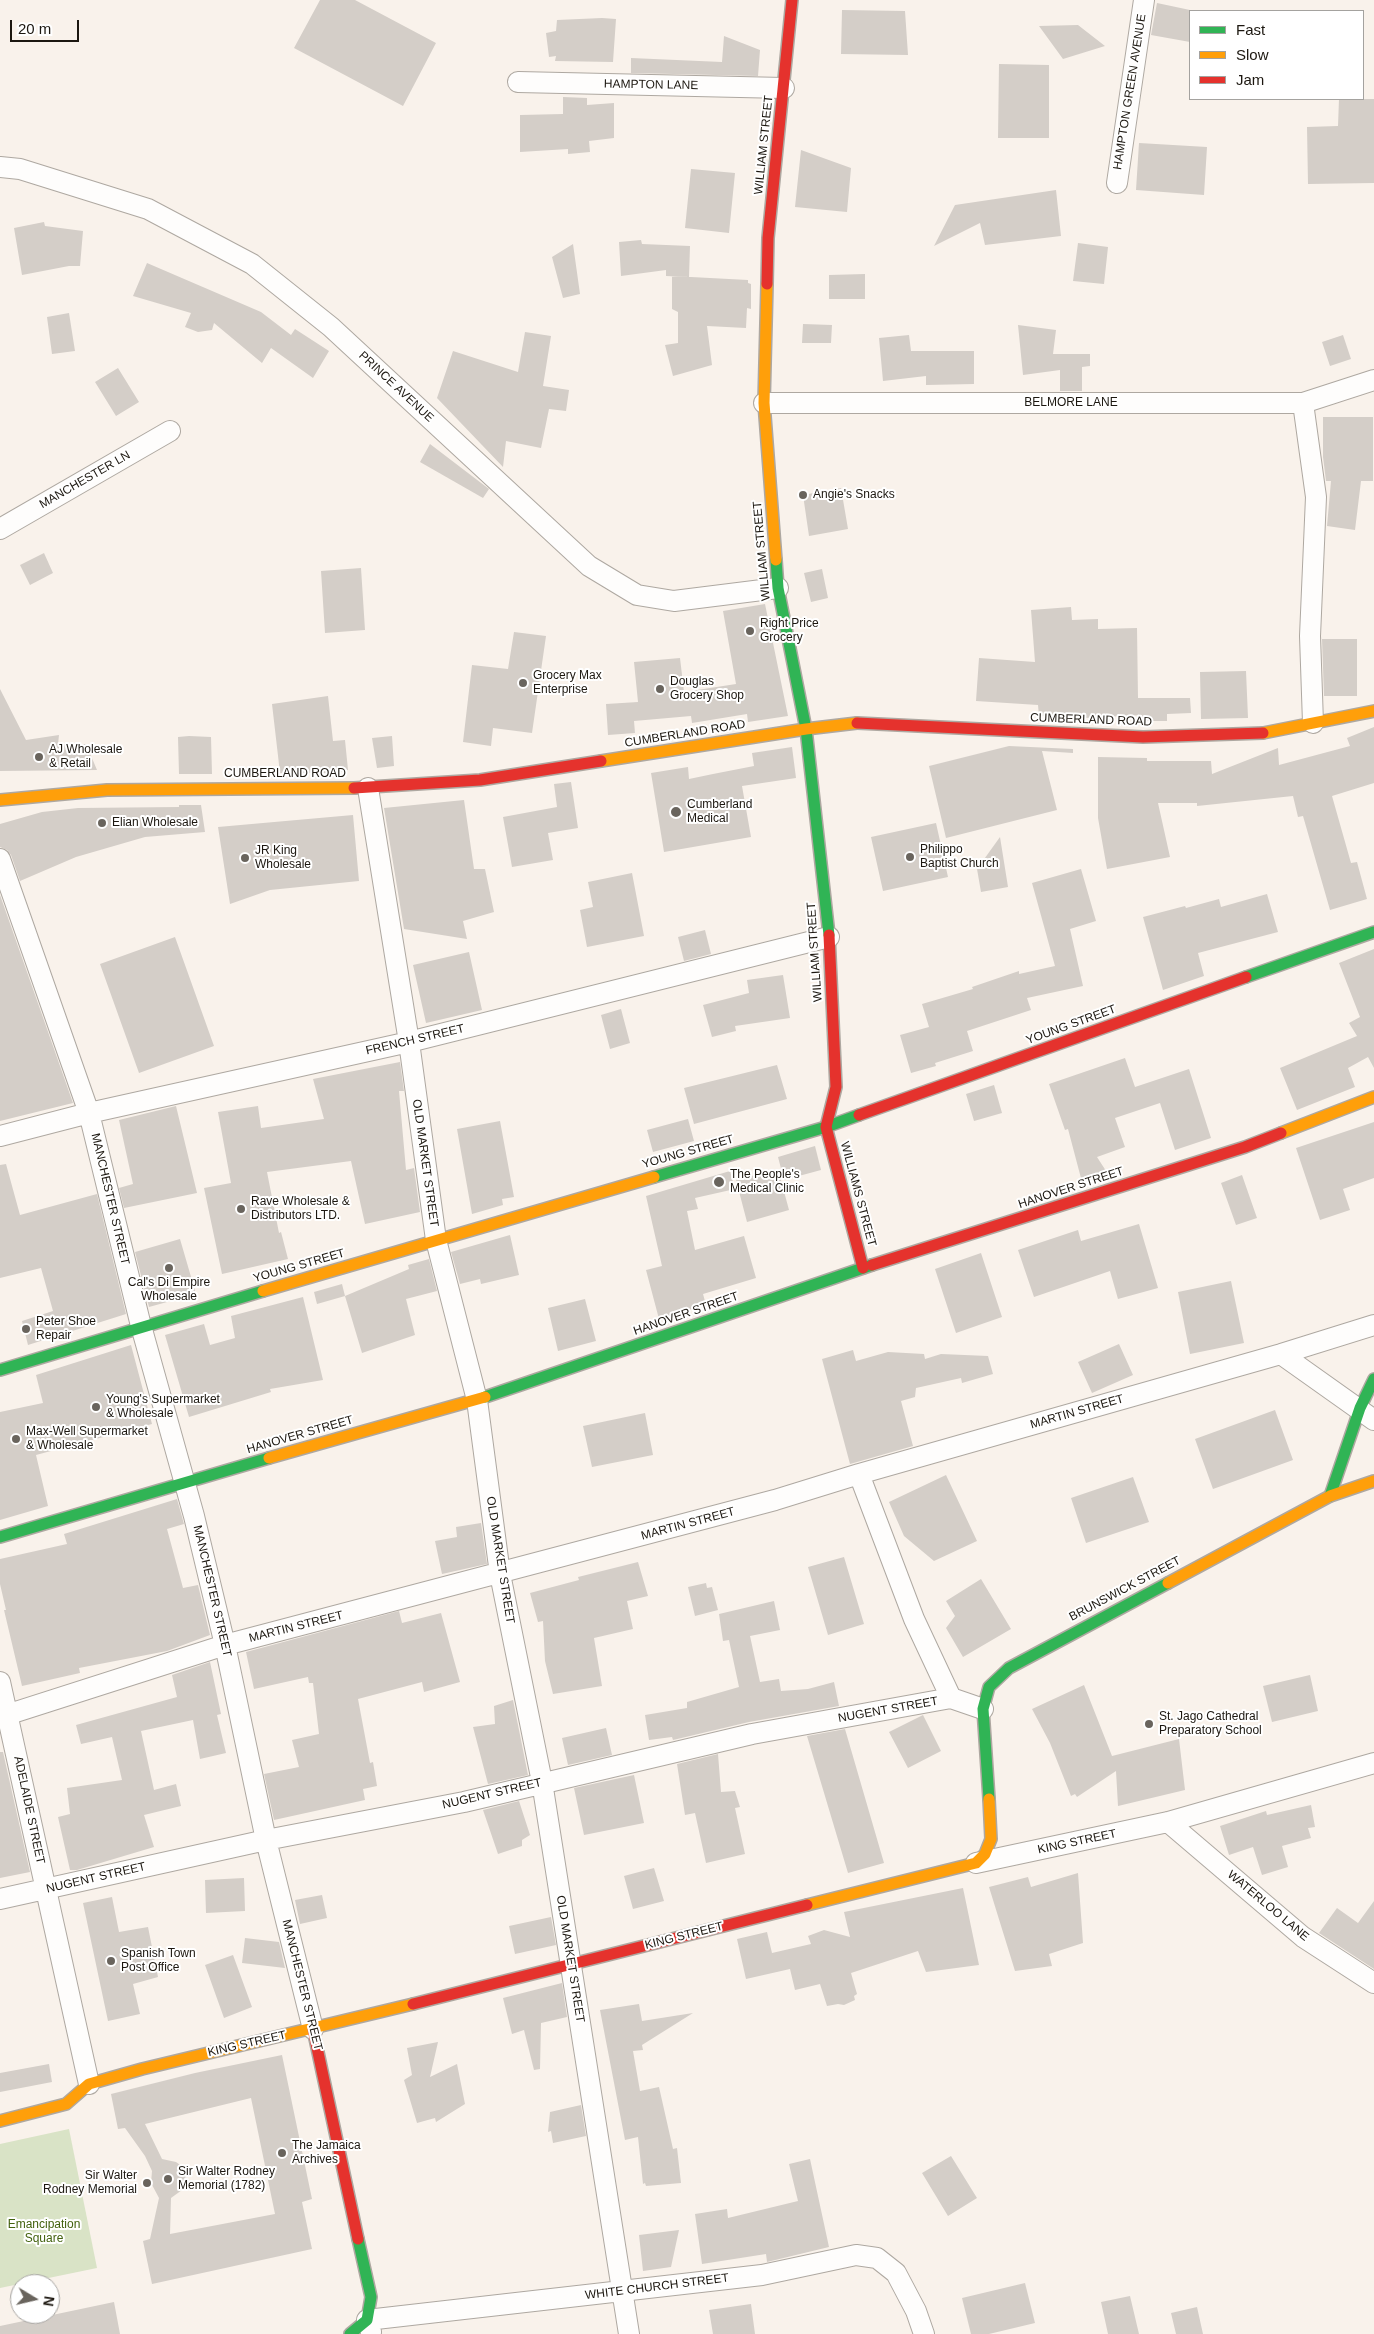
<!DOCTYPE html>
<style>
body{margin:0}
#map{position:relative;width:1374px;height:2334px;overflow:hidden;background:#f9f2eb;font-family:Helvetica,sans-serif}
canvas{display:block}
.legend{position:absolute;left:1189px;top:10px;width:175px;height:90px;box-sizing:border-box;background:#fff;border:1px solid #a4a29f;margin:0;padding:6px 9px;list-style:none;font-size:15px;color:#1c1710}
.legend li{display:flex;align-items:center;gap:10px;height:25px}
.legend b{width:25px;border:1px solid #a4a29f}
.north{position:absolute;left:10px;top:2274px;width:50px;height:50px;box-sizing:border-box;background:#fff;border:1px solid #a4a29f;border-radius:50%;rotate:99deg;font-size:14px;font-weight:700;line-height:20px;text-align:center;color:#1c1710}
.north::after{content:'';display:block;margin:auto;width:18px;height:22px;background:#69645d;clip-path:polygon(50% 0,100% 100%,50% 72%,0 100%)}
.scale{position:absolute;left:10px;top:20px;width:69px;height:22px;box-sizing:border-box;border:2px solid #1c1710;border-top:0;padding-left:6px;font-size:15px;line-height:18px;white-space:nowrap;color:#1c1710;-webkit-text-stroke:4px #fff;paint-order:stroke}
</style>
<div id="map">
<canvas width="1374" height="2334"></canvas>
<ul class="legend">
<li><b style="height:6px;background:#30b455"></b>Fast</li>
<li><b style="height:6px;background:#ff9f0a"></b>Slow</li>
<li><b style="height:6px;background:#e5322d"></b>Jam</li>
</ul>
<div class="north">N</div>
<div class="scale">20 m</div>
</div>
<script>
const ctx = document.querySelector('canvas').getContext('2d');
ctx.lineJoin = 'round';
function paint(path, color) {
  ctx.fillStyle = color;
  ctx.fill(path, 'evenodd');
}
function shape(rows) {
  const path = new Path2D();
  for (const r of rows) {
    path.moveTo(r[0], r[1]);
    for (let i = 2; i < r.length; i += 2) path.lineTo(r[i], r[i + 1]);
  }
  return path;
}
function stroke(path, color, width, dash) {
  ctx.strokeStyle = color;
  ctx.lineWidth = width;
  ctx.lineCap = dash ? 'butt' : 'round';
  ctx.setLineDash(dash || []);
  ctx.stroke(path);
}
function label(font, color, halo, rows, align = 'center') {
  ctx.font = font + ' Helvetica,sans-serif';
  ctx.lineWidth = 4;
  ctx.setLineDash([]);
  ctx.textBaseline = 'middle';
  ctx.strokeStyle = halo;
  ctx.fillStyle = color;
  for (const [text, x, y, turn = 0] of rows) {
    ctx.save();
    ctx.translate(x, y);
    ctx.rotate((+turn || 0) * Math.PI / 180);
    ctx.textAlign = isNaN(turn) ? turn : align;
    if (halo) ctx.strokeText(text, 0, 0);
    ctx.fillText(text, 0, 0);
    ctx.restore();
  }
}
paint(shape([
 [69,2129,97,2268,0,2288,0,2144]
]), '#d9e3c6');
paint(shape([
 [320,0,355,0,436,43,403,106,294,48],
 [1157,3,1190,10,1190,42,1151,35],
 [842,10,905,11,908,55,841,54],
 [602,18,616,19,613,62,555,61,556,56,549,57,546,33,556,31,557,20],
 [1078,25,1105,46,1063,59,1039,26],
 [724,36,760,50,758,76,631,73,631,58,722,62],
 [999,64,1049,65,1049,138,998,138],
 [563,97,587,98,587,105,614,103,614,138,589,141,590,152,568,154,568,149,520,152,520,115,563,114],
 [1339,99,1374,99,1374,183,1308,184,1307,127,1338,126],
 [1139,143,1207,147,1204,195,1136,190],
 [801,150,851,168,847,212,795,207],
 [691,169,735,173,729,233,685,228],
 [1056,190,1061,236,985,245,980,223,934,246,955,205],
 [44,222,45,226,83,231,80,266,69,266,22,275,14,228],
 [641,240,642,244,690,246,689,277,666,276,666,270,621,276,619,242],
 [1078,243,1108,247,1104,284,1073,281],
 [573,244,580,294,563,298,552,257],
 [147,263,261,312,291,335,295,329,329,351,313,378,271,348,262,363,214,323,212,330,198,332,185,327,191,313,133,296],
 [865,274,865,299,829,299,829,275],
 [672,276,748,280,748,283,751,284,751,309,747,308,746,328,707,326,712,365,673,376,665,345,678,343,678,312,672,309],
 [69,313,75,351,52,354,47,317],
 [803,324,832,325,831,343,802,343],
 [1018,325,1056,330,1053,354,1090,354,1090,366,1082,367,1082,391,1060,391,1060,370,1023,375],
 [525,332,551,336,543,386,569,390,566,411,549,409,541,448,506,441,503,467,437,398,453,351,518,372],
 [909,335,911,351,974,351,974,384,926,385,926,376,883,381,879,338],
 [1343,335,1351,359,1330,366,1322,342],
 [118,368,139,402,116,416,95,382],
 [1323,417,1373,417,1373,481,1361,481,1355,530,1327,526,1331,481,1326,481,1323,457],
 [430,444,489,489,483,498,420,462],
 [841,488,848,529,809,536,803,495],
 [44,553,53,573,30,585,20,565],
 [361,568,365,630,325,633,321,571],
 [822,569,828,598,811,602,804,573],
 [765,604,788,716,748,722,747,714,692,723,691,716,634,721,635,733,608,735,606,704,638,702,634,662,680,658,684,692,736,684,723,611],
 [1071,607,1072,620,1098,619,1098,629,1137,628,1138,698,1190,698,1191,713,1167,714,1167,721,1143,721,1142,715,1085,718,1039,716,1038,705,976,701,979,658,1035,662,1031,610],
 [514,632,546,636,532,733,493,728,491,746,463,742,472,665,508,669],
 [1322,639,1357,639,1357,696,1324,696],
 [1246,671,1248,718,1201,719,1200,672],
 [0,689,26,740,59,735,58,744,86,744,97,770,0,771],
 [328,696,333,741,345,740,348,770,337,773,280,773,272,704],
 [1374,727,1374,783,1332,796,1351,863,1357,862,1367,899,1330,910,1303,816,1298,817,1293,796,1197,806,1197,803,1158,803,1170,857,1107,869,1098,818,1098,757,1147,758,1147,761,1211,761,1212,774,1278,748,1279,765,1350,746,1347,738],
 [189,736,211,737,212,774,179,774,178,737],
 [392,736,394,766,377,768,372,738],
 [1009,746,1073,749,1073,753,1042,751,1057,810,946,838,929,766],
 [792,747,796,778,742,786,751,837,664,852,651,773,688,767,689,779,713,774,754,766,752,753],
 [571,782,578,828,548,833,553,860,512,867,503,817,557,807,554,784],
 [464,800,474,869,485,869,494,912,463,921,467,939,404,929,384,808],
 [179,805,201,805,205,832,145,837,76,857,20,881,11,855,7,850,0,847,0,824,42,812,78,808,179,807],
 [353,815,359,881,270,890,230,904,218,827],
 [936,823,948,877,883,891,871,837],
 [1000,837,1008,887,981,892,977,869],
 [1081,869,1096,921,1070,929,1083,986,1027,998,1031,1010,967,1031,973,1051,935,1063,936,1066,911,1073,900,1035,929,1027,922,1004,973,989,972,987,1019,971,1019,974,1055,966,1032,883],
 [632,873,644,936,587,947,580,910,593,907,588,882],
 [1267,894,1278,932,1198,953,1204,976,1163,990,1143,917,1185,906,1186,908,1219,899,1221,907],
 [0,895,73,1103,0,1121],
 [705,930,711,954,684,961,678,937],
 [175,937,214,1046,139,1073,100,964],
 [1374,949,1374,1068,1368,1057,1348,1068,1355,1087,1297,1110,1280,1068,1357,1036,1349,1023,1360,1017,1339,963],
 [469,952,482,1010,426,1023,413,965],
 [783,975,790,1018,735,1026,736,1031,712,1037,703,1005,749,993,747,980],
 [621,1009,630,1043,610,1049,601,1015],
 [1125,1058,1135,1087,1189,1069,1211,1138,1175,1150,1160,1103,1115,1118,1125,1147,1097,1157,1108,1174,1082,1182,1068,1129,1065,1130,1049,1084],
 [400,1062,404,1091,399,1091,406,1170,414,1168,420,1212,365,1224,351,1161,267,1172,279,1233,281,1232,288,1259,222,1274,204,1188,231,1183,218,1112,258,1106,261,1128,324,1119,313,1079],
 [777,1065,787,1099,694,1124,684,1088],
 [994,1085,1002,1113,974,1121,966,1094],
 [176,1106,197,1193,124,1208,119,1188,133,1184,119,1120],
 [688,1119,694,1141,653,1152,647,1130],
 [500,1121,514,1197,502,1199,503,1205,472,1214,457,1129],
 [1374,1122,1374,1178,1343,1189,1350,1210,1320,1220,1296,1148],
 [815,1146,821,1170,784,1180,778,1157],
 [6,1164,20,1215,97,1194,126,1314,28,1345,22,1321,53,1311,41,1268,0,1278,0,1165],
 [778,1169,789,1210,747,1222,736,1180],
 [730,1171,735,1189,695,1198,698,1209,687,1211,695,1250,744,1236,756,1278,703,1294,706,1305,659,1319,646,1270,662,1266,646,1196],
 [1242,1175,1257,1218,1236,1225,1221,1183],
 [1139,1224,1158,1288,1118,1299,1110,1271,1034,1297,1018,1250,1078,1230,1081,1241],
 [510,1235,519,1275,481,1284,480,1279,460,1284,451,1252],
 [180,1239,196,1294,149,1307,135,1252],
 [981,1253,1002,1317,956,1333,935,1269],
 [429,1259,437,1291,406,1299,415,1335,362,1353,345,1296,409,1269,408,1265],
 [1231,1281,1244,1343,1190,1354,1178,1292],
 [342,1284,345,1296,317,1304,314,1292],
 [303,1297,323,1380,270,1389,271,1392,189,1417,165,1335,204,1324,210,1345,235,1338,231,1316],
 [585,1299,596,1341,558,1351,548,1308],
 [1119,1344,1133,1375,1092,1393,1078,1362],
 [131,1345,152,1424,36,1455,48,1506,0,1520,0,1412,43,1403,36,1375],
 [853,1350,856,1361,888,1352,924,1354,925,1359,941,1354,988,1356,993,1374,962,1383,961,1378,916,1388,915,1397,901,1401,913,1446,850,1464,822,1359],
 [1275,1410,1293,1460,1213,1489,1195,1439],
 [645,1413,653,1455,592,1467,583,1426],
 [946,1475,977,1541,934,1561,904,1536,889,1502],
 [1133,1477,1149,1522,1086,1543,1071,1498],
 [177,1499,184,1524,167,1529,183,1588,198,1585,210,1635,167,1651,79,1668,80,1673,22,1686,4,1610,6,1610,0,1584,0,1559,67,1544,64,1534],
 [481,1523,487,1564,442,1574,435,1541,457,1537,456,1527],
 [844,1557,864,1624,828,1635,808,1567],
 [638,1562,648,1596,627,1601,633,1629,594,1638,602,1686,553,1694,545,1661,543,1621,538,1622,530,1593,579,1580,578,1577],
 [981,1579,1011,1629,963,1657,946,1628,955,1616,946,1601],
 [706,1583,707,1588,712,1587,718,1610,695,1616,688,1587],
 [774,1601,780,1630,750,1636,760,1682,779,1679,781,1691,808,1689,834,1682,839,1706,749,1722,673,1740,672,1737,649,1740,645,1715,687,1708,687,1702,739,1687,729,1640,723,1641,719,1614],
 [399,1611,402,1623,441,1613,460,1682,424,1692,422,1682,358,1699,370,1763,373,1762,377,1786,363,1789,365,1800,274,1820,264,1774,299,1767,292,1740,319,1734,313,1683,309,1683,308,1677,254,1689,246,1652],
 [210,1662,221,1714,217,1715,226,1753,200,1759,193,1720,141,1731,154,1790,176,1784,181,1806,144,1815,154,1847,77,1870,70,1870,58,1817,70,1814,67,1788,122,1780,112,1737,81,1744,76,1725,177,1697,172,1675],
 [1310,1675,1318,1711,1272,1722,1263,1686],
 [1084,1685,1112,1756,1179,1739,1185,1790,1118,1806,1116,1771,1077,1797,1075,1794,1071,1796,1050,1743,1032,1709],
 [513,1700,528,1775,488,1784,473,1727,495,1724,494,1706],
 [923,1715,941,1751,908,1768,889,1732],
 [606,1728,612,1755,568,1765,562,1738],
 [845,1729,884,1863,848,1873,807,1736],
 [0,1752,3,1752,30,1872,0,1878],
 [718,1754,721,1792,735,1791,740,1807,735,1808,745,1854,706,1863,695,1813,685,1815,677,1764],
 [634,1775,644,1823,584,1835,574,1788],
 [519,1801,530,1835,522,1840,522,1846,498,1854,483,1810],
 [1311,1805,1315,1827,1308,1828,1311,1838,1282,1846,1288,1867,1262,1875,1253,1847,1229,1855,1220,1826,1266,1811,1267,1815],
 [654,1868,664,1901,633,1909,624,1876],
 [1078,1873,1083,1943,1049,1954,1052,1966,1015,1971,989,1887,1028,1877,1031,1887],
 [244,1878,245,1911,206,1913,205,1880],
 [963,1888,979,1965,926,1972,918,1951,851,1973,857,1994,854,1996,855,2000,844,2005,838,2004,827,2006,820,1984,795,1990,790,1969,746,1979,737,1939,767,1932,772,1953,811,1944,808,1936,824,1930,850,1937,844,1912],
 [322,1895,327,1918,300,1924,295,1900],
 [112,1897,119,1932,148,1927,158,1977,133,1984,140,2014,108,2021,83,1903],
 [1374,1901,1374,1969,1319,1933,1337,1908,1358,1923],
 [551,1917,556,1945,515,1954,509,1926],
 [245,1938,279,1942,285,1968,242,1963],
 [233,1955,252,2007,224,2018,205,1965],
 [562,1983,567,2017,541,2023,540,2069,534,2070,524,2030,512,2034,503,1998],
 [639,2004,642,2021,693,2013,642,2045,643,2050,633,2051,640,2091,659,2087,673,2149,677,2148,681,2183,646,2186,645,2183,643,2184,638,2137,625,2140,600,2010],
 [438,2042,430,2077,457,2064,465,2104,436,2122,435,2118,417,2123,404,2080,412,2075,407,2048],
 [282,2055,312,2199,302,2202,312,2249,152,2284,143,2241,150,2239,159,2198,151,2183,152,2171,145,2156,125,2128,118,2129,111,2094,195,2073],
 [251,2098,275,2214,170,2234,171,2198,182,2190,186,2175,183,2167,176,2162,162,2159,145,2124],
 [49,2064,52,2082,0,2092,0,2073],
 [581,2105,586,2136,553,2143,551,2131,548,2132,550,2112],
 [951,2156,977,2198,948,2216,922,2173],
 [810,2159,829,2247,767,2262,766,2254,702,2264,695,2214,727,2209,728,2218,798,2201,789,2164],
 [679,2230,671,2267,643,2271,639,2235],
 [1025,2283,1035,2323,989,2334,971,2334,962,2298],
 [1130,2296,1139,2334,1108,2334,1101,2302],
 [114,2302,120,2334,0,2334,0,2326],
 [751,2304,755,2334,713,2334,709,2310],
 [1197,2307,1203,2334,1176,2334,1171,2313]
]), '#d4cec8');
const street = shape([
 [518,82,784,88],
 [0,167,20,169,148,209,252,264,331,327,589,566,637,595,674,601,778,588],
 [1117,183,1144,0],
 [764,403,1303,403,1374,380],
 [1303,403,1316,497,1310,636,1313,723],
 [0,529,170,431],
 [368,788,409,1042,436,1240,477,1400,500,1574,542,1782,629,2334],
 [0,859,89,1113,141,1326,194,1516,225,1645,266,1840,313,2029],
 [0,1136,89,1113,409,1042,829,937],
 [1281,1354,1374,1420],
 [859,1474,914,1619,951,1698],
 [0,1682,89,2084],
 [0,1717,225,1645,775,1500,859,1474,1281,1354,1374,1325],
 [1168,1822,1303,1937,1374,1983],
 [976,1863,1168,1822,1374,1763],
 [0,1899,266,1840,464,1802,752,1734,951,1698,983,1709],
 [371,2332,367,2320,762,2275,856,2255,877,2258,896,2273,916,2311,924,2334]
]);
const fast = shape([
 [776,560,778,588,806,729,829,935],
 [1246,977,1374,932],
 [654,1177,826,1127,859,1115],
 [0,1370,263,1291],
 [485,1397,872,1265],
 [1330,1496,1360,1408,1374,1379],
 [0,1537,269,1458],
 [989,1799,983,1709,989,1687,1009,1668,1168,1583],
 [350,2334,367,2320,371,2297,358,2239]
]);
const slow = shape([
 [767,284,764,403,776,560],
 [1263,733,1374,711],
 [601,761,806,729,857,723],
 [0,800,107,790,354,788],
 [1281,1133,1374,1097],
 [263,1291,654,1177],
 [269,1458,485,1397],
 [1168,1583,1330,1496,1374,1481],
 [807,1905,976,1863,985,1854,991,1839,989,1799],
 [0,2121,66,2104,89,2084,142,2069,413,2004]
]);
const jam = shape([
 [767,284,768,238,792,0],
 [857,723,1143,737,1263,733],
 [354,788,480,780,601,761],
 [829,935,836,1087,826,1127,863,1268],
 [859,1115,1246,977],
 [872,1265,1245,1147,1281,1133],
 [413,2004,807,1905],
 [313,2029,358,2239]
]);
stroke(street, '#aea8a1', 22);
stroke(fast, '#aea8a1', 14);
stroke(slow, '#aea8a1', 14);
stroke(jam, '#aea8a1', 14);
stroke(street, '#fefdfc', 20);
stroke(fast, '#30b455', 11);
stroke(slow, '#ff9f0a', 11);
stroke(jam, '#e5322d', 11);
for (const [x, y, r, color] of [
 [803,495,5,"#69645d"],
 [750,631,5,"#69645d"],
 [523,683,5,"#69645d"],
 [660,689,5,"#69645d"],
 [39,757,5,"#69645d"],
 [676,812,6,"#69645d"],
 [102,823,5,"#69645d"],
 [910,857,5,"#69645d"],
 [245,858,5,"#69645d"],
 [719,1182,6,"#69645d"],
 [241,1209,5,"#69645d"],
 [169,1268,5,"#69645d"],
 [26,1329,5,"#69645d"],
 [96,1407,5,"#69645d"],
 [16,1439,5,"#69645d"],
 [1149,1724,5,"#69645d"],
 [111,1961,5,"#69645d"],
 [282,2153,5,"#69645d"],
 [168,2179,5,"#69645d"],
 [147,2183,5,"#69645d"]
]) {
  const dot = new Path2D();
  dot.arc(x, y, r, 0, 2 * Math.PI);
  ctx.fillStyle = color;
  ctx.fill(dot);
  stroke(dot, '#fff', 2);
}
label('12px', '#1c1710', '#fff', [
 ["HAMPTON LANE",651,85,1],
 ["HAMPTON GREEN AVENUE",1130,92,-81],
 ["WILLIAM STREET",764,145,-84],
 ["PRINCE AVENUE",396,387,43],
 ["BELMORE LANE",1071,403],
 ["MANCHESTER LN",85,480,-30],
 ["WILLIAM STREET",762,551,-95],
 ["CUMBERLAND ROAD",1091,720,2],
 ["CUMBERLAND ROAD",685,734,-9],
 ["CUMBERLAND ROAD",285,774],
 ["WILLIAM STREET",815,952,-94],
 ["YOUNG STREET",1071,1025,-20],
 ["FRENCH STREET",415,1040,-13],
 ["YOUNG STREET",688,1152,-16],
 ["OLD MARKET STREET",425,1163,82],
 ["HANOVER STREET",1071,1188,-18],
 ["WILLIAMS STREET",858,1194,75],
 ["MANCHESTER STREET",110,1199,77],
 ["YOUNG STREET",299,1266,-16],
 ["HANOVER STREET",686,1314,-19],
 ["MARTIN STREET",1077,1412,-16],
 ["HANOVER STREET",300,1435,-16],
 ["MARTIN STREET",688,1524,-15],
 ["OLD MARKET STREET",500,1560,81],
 ["BRUNSWICK STREET",1125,1589,-28],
 ["MANCHESTER STREET",212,1591,77],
 ["MARTIN STREET",296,1627,-14],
 ["NUGENT STREET",888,1710,-10],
 ["NUGENT STREET",492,1794,-13],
 ["ADELAIDE STREET",29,1810,78],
 ["KING STREET",1077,1842,-12],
 ["NUGENT STREET",96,1878,-13],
 ["WATERLOO LANE",1268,1906,40],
 ["KING STREET",684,1936,-14],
 ["OLD MARKET STREET",570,1959,81],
 ["MANCHESTER STREET",302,1985,76],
 ["KING STREET",247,2044,-13],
 ["WHITE CHURCH STREET",657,2287,-7]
]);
label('12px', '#1c1710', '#fff', [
 ["Angie's Snacks",813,495],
 ["Right Price",760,624],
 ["Grocery",760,638],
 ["Grocery Max",533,676],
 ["Enterprise",533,690],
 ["Douglas",670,682],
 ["Grocery Shop",670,696],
 ["AJ Wholesale",49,750],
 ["& Retail",49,764],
 ["Cumberland",687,805],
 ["Medical",687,819],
 ["Elian Wholesale",112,823],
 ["Philippo",920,850],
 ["Baptist Church",920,864],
 ["JR King",255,851],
 ["Wholesale",255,865],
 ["The People's",730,1175],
 ["Medical Clinic",730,1189],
 ["Rave Wholesale &",251,1202],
 ["Distributors LTD.",251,1216],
 ["Cal's Di Empire",169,1283,"center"],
 ["Wholesale",169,1297,"center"],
 ["Peter Shoe",36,1322],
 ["Repair",36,1336],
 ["Young's Supermarket",106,1400],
 ["& Wholesale",106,1414],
 ["Max-Well Supermarket",26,1432],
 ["& Wholesale",26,1446],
 ["St. Jago Cathedral",1159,1717],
 ["Preparatory School",1159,1731],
 ["Spanish Town",121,1954],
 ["Post Office",121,1968],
 ["The Jamaica",292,2146],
 ["Archives",292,2160],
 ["Sir Walter Rodney",178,2172],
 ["Memorial (1782)",178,2186],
 ["Sir Walter",137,2176,"right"],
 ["Rodney Memorial",137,2190,"right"]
], 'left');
label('12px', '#43620f', '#fff', [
 ["Emancipation",44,2225],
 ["Square",44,2239]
]);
</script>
